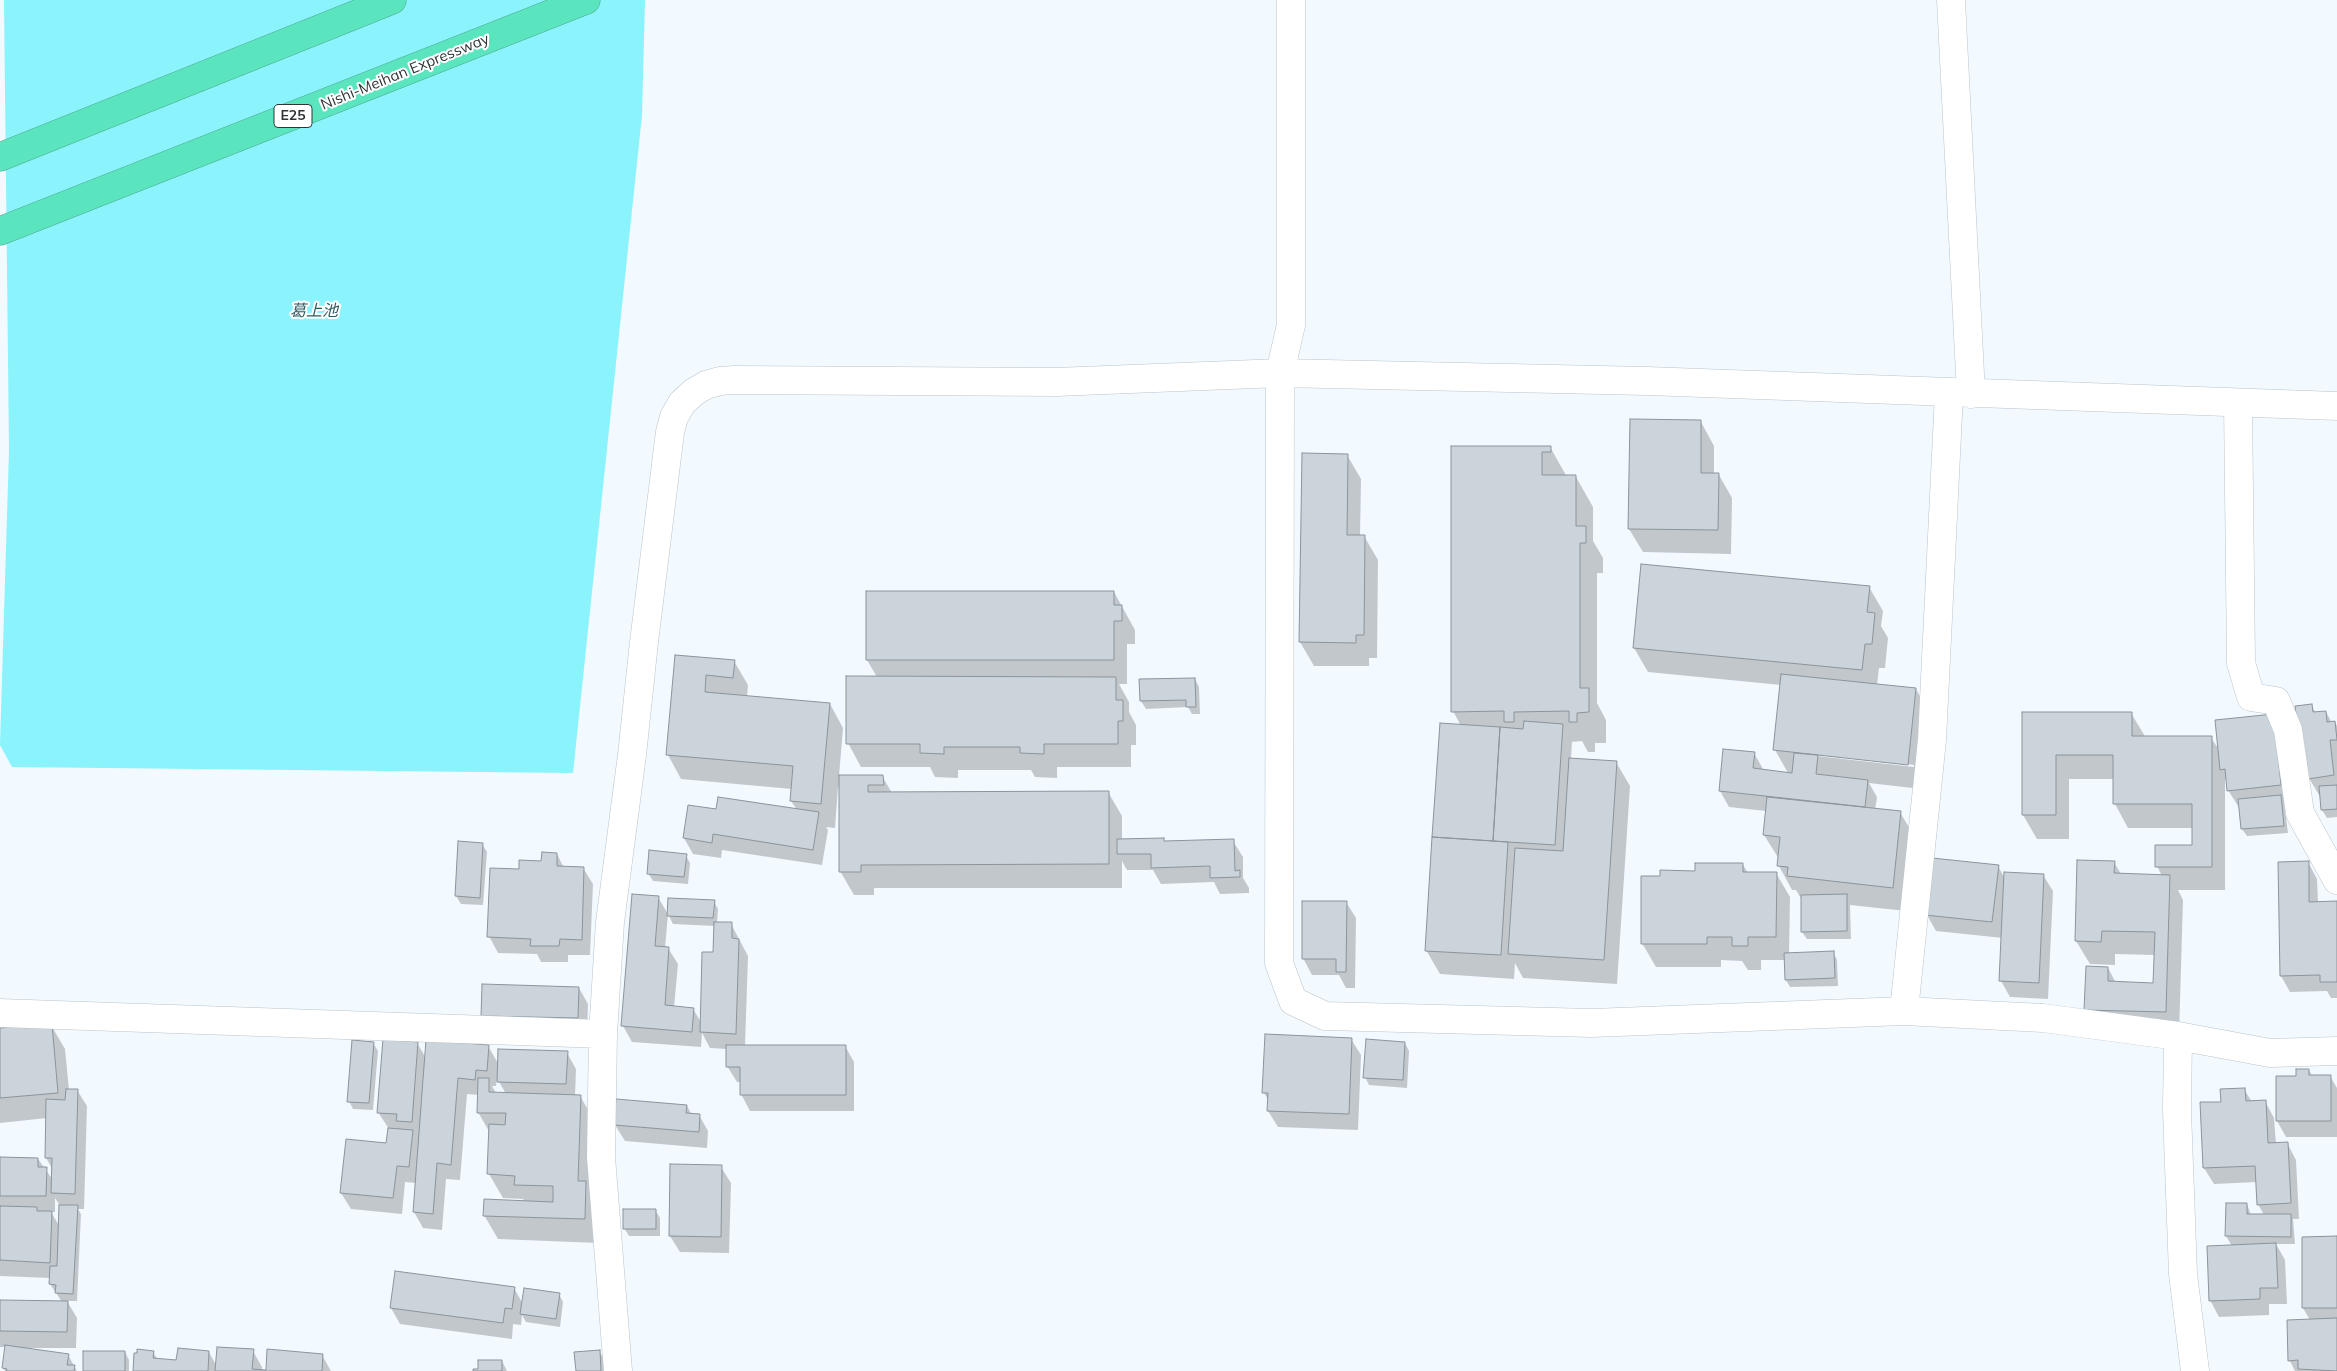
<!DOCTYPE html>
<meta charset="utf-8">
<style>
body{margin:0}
canvas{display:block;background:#f2f9ff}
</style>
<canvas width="2337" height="1371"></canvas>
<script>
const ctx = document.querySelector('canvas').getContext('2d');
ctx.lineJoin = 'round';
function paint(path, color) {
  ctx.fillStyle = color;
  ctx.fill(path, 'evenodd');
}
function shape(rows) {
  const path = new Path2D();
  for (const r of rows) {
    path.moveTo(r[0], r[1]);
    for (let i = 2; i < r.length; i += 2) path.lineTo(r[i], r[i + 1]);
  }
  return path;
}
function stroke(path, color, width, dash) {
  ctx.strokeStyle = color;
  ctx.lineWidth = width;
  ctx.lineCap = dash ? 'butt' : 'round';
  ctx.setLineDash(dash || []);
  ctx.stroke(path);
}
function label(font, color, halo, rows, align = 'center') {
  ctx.font = font + ' Mulish,"Noto Sans JP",sans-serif';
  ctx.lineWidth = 4;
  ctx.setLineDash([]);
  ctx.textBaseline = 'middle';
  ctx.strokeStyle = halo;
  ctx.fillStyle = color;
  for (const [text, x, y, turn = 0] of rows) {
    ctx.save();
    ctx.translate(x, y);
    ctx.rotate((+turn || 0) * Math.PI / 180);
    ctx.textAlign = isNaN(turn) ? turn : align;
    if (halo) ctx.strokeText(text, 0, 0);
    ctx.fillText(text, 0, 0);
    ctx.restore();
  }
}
paint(shape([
 [4,0,645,0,642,115,573,773,12,767,0,745,9,450]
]), '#8bf3fc');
paint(shape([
 [1701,422,1714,446,1714,475,1719,475,1732,498,1731,554,1643,552,1629,529],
 [1452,447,1550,447,1567,477,1576,477,1593,507,1593,541,1603,558,1603,573,1597,573,1597,703,1606,720,1606,743,1595,743,1595,752,1588,752,1582,741,1572,742,1571,759,1616,762,1630,786,1617,984,1523,978,1515,963,1514,979,1440,974,1426,950,1433,837,1461,726,1453,711],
 [1347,455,1361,479,1360,536,1364,536,1378,560,1377,658,1369,658,1369,666,1314,666,1300,642],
 [1642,565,1869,587,1883,611,1881,626,1888,638,1885,668,1879,668,1877,685,1916,689,1929,713,1921,789,1869,783,1877,797,1875,810,1900,812,1914,836,1906,911,1850,905,1851,939,1807,939,1802,932,1802,900,1796,890,1792,890,1779,866,1779,859,1764,835,1766,811,1729,807,1720,791,1754,753,1763,769,1788,773,1775,750,1781,685,1648,672,1634,648],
 [1817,754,1914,765,1914,767,1817,756],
 [1114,592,1135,630,1135,644,1127,644,1127,684,1119,684,1129,702,1129,712,1136,725,1136,745,1131,745,1131,767,1057,767,1057,778,1035,777,1031,770,958,770,958,778,935,777,930,767,861,767,848,743,877,677,867,660],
 [677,656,734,661,748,685,747,697,830,704,843,728,839,776,882,776,892,793,1108,792,1122,816,1122,840,1163,839,1165,843,1233,841,1243,857,1243,878,1249,888,1249,893,1220,894,1214,882,1161,884,1153,870,1127,870,1122,861,1122,888,874,888,874,895,854,895,840,871,840,787,838,787,835,828,826,827,828,830,822,865,722,850,721,858,693,854,684,838,717,810,797,810,791,801,792,789,681,779,668,755],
 [1195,679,1199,687,1200,714,1192,714,1188,707,1146,709,1141,701],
 [2311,705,2316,713,2326,712,2332,723,2335,722,2337,726,2337,817,2327,818,2322,810,2321,794,2319,795,2309,778],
 [2023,713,2131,713,2146,738,2211,738,2220,751,2273,715,2290,801,2284,802,2288,833,2247,836,2242,829,2240,806,2238,806,2228,790,2227,780,2225,780,2225,890,2178,890,2183,900,2179,1035,2100,1033,2086,1009,2108,968,2116,983,2154,984,2155,955,2115,954,2115,965,2090,964,2076,941,2114,862,2121,874,2162,876,2157,866,2193,847,2193,828,2128,828,2115,804,2115,779,2069,779,2069,839,2037,839,2023,815],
 [482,844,487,852,483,905,461,904,456,896],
 [557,854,564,868,583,868,593,884,590,955,568,955,568,962,541,962,537,954,498,953,489,936,520,871],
 [686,856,690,863,688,884,653,881,648,873],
 [2308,862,2317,879,2318,903,2337,902,2337,998,2331,998,2327,991,2290,992,2281,976],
 [1743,865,1748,873,1776,873,1790,897,1789,954,1833,952,1837,960,1838,986,1790,987,1786,980,1785,960,1761,960,1761,970,1748,970,1742,961,1721,960,1721,967,1656,967,1642,943,1662,878],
 [1998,866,2005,879,2043,875,2053,891,2048,999,2010,997,2001,981,2003,938,1936,931,1927,915],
 [658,897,669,916,714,901,718,909,717,923,731,924,748,956,745,1046,845,1046,854,1062,854,1111,750,1111,741,1094,741,1082,737,1082,727,1066,727,1049,710,1048,702,1033,701,1047,632,1042,623,1026],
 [668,914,673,924,715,926,714,953,701,1022,693,1009,674,1007,678,964,668,948,665,948],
 [1346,902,1356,918,1355,988,1346,988,1339,975,1312,975,1303,958],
 [579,988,588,1004,587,1034,491,1032,482,1015],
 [51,1025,65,1049,69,1090,77,1090,87,1106,84,1209,78,1209,81,1214,77,1301,67,1301,77,1318,76,1348,24,1348,23,1349,68,1355,77,1371,5,1371,3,1368,6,1347,0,1347,0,1301,62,1302,50,1284,51,1278,0,1276,0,1159,38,1159,53,1180,53,1170,46,1158,47,1118,0,1123,0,1029],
 [55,1198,61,1207,60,1227,51,1212,55,1212],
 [1266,1036,1351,1039,1361,1055,1358,1130,1278,1127,1268,1111,1269,1101,1264,1093],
 [373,1043,378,1051,373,1110,353,1109,349,1101],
 [417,1043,426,1058,488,1046,499,1065,567,1053,576,1069,575,1096,580,1096,594,1120,598,1243,498,1239,484,1215,525,1202,523,1199,503,1198,489,1174,490,1133,478,1112,479,1095,467,1094,460,1180,446,1179,442,1230,423,1228,414,1212,416,1183,405,1182,402,1214,351,1209,341,1193,387,1144,389,1129,378,1112],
 [497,1078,506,1094,496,1093,492,1086,496,1086],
 [1405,1043,1409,1051,1407,1088,1369,1085,1365,1077],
 [2309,1070,2312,1076,2330,1076,2337,1088,2337,1137,2286,1137,2277,1121,2277,1077,2297,1077],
 [2244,1089,2252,1102,2265,1101,2274,1118,2276,1144,2287,1143,2296,1160,2299,1219,2293,1219,2295,1244,2276,1244,2285,1260,2287,1304,2269,1304,2269,1315,2219,1317,2210,1300,2232,1246,2226,1236,2247,1204,2251,1215,2264,1215,2258,1204,2257,1182,2214,1184,2204,1168,2222,1103],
 [687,1106,692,1115,699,1115,708,1131,707,1148,625,1141,615,1125],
 [721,1167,731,1183,729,1253,680,1252,670,1236],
 [655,1210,660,1218,660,1236,629,1236,624,1228],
 [2337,1238,2337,1371,2295,1371,2290,1361,2310,1320,2303,1308],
 [514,1288,523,1304,559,1294,563,1302,560,1327,526,1322,522,1315,521,1325,513,1324,512,1339,400,1324,391,1308],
 [253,1351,262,1367,262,1371,134,1371,153,1352,158,1360,178,1362,209,1352,217,1367],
 [599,1351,604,1359,604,1371,577,1371],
 [125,1352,129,1360,129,1371,85,1371],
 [322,1355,331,1371,267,1371],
 [502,1361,507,1371,474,1371,480,1370]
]), '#0003');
const building = shape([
 [1630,419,1701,420,1701,473,1719,473,1718,530,1628,529,1630,419],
 [1451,446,1551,446,1551,452,1542,452,1542,475,1576,475,1576,526,1586,526,1586,543,1580,543,1580,688,1589,688,1589,712,1577,713,1577,722,1569,722,1569,711,1514,712,1514,722,1504,722,1504,711,1451,712,1451,446],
 [1302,453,1348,454,1347,535,1365,535,1364,635,1356,635,1356,643,1299,642,1302,453],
 [1641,564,1870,586,1867,612,1875,613,1872,644,1865,644,1862,670,1633,648,1641,564],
 [866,591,1114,591,1114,605,1122,605,1122,621,1114,621,1114,660,866,660,866,591],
 [675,655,735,660,733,678,706,675,705,692,830,703,821,804,790,801,793,766,666,755,675,655],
 [1781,674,1916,688,1908,765,1773,750,1781,674],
 [846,676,1116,677,1116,700,1123,700,1123,721,1118,721,1118,744,1044,744,1044,754,1020,753,1020,747,944,747,944,754,920,753,920,744,846,744,846,676],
 [1195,678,1196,707,1186,707,1186,700,1140,701,1139,679,1195,678],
 [2312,704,2313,712,2326,711,2327,722,2335,721,2337,740,2330,740,2334,775,2308,779,2301,758,2295,706,2312,704],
 [2022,712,2132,712,2132,736,2212,736,2212,867,2155,867,2155,845,2192,845,2192,804,2113,804,2113,755,2056,755,2056,815,2022,815,2022,712],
 [2274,714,2281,785,2227,791,2225,769,2220,770,2215,720,2274,714],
 [1524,721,1563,724,1555,845,1493,841,1500,727,1523,729,1524,721],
 [1440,723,1500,727,1493,841,1432,837,1440,723],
 [1723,749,1755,752,1753,768,1792,773,1794,753,1818,755,1816,774,1868,780,1865,807,1719,791,1723,749],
 [1569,758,1617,761,1604,960,1508,954,1515,848,1563,851,1569,758],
 [839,775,883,775,884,785,868,785,868,792,1109,791,1109,864,861,865,861,872,839,872,839,775],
 [2337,785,2337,809,2321,810,2319,786,2337,785],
 [2281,795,2284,826,2241,829,2238,799,2281,795],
 [718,797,819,812,813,850,713,834,712,843,683,838,688,805,716,809,718,797],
 [1767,797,1901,811,1893,888,1787,876,1788,867,1777,866,1780,837,1763,835,1767,797],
 [1432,837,1508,842,1501,955,1425,951,1432,837],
 [1164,838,1164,841,1234,839,1235,871,1240,870,1240,877,1210,878,1210,866,1151,868,1151,854,1117,854,1117,839,1164,838],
 [458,841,483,843,480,898,455,896,458,841],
 [649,850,687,854,684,877,647,874,649,850],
 [542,852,557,853,557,866,584,867,582,940,560,939,559,946,530,946,531,939,487,937,490,868,519,869,519,860,541,861,542,852],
 [1932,858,1999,865,1992,922,1925,915,1932,858],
 [2077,860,2115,861,2114,873,2170,875,2166,1012,2084,1010,2086,966,2108,967,2108,981,2153,983,2155,932,2102,931,2101,942,2075,941,2077,860],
 [2309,861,2309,902,2337,901,2337,982,2320,982,2320,975,2280,976,2278,862,2309,861],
 [1695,863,1743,863,1743,872,1777,872,1776,937,1748,937,1748,946,1732,946,1732,937,1707,937,1707,944,1641,944,1641,876,1660,876,1660,870,1695,871,1695,863],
 [2004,872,2044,874,2039,983,1999,981,2004,872],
 [632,894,659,896,655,946,669,947,665,1005,694,1008,692,1032,621,1026,632,894],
 [1847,894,1847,931,1801,932,1801,895,1847,894],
 [668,898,715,900,713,918,667,916,668,898],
 [1302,901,1347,901,1346,972,1336,972,1336,959,1302,959,1302,901],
 [714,922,732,922,732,938,739,939,736,1034,700,1032,702,952,713,952,714,922],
 [1834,951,1835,978,1785,980,1784,953,1834,951],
 [482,984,579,987,578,1018,481,1016,482,984],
 [52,1024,58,1093,0,1098,0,1028,52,1024],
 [1265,1034,1352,1038,1349,1114,1267,1111,1268,1093,1262,1093,1265,1034],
 [383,1039,418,1042,412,1122,396,1121,397,1114,377,1113,383,1039],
 [1366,1039,1405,1042,1403,1080,1363,1078,1366,1039],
 [352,1040,374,1042,369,1103,347,1102,352,1040],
 [426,1040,489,1045,487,1071,476,1070,475,1080,458,1078,451,1165,437,1163,433,1214,413,1212,426,1040],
 [726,1045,846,1045,846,1095,740,1095,740,1067,726,1067,726,1045],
 [498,1049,568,1051,566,1084,497,1082,498,1049],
 [2296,1069,2309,1069,2309,1075,2331,1075,2331,1121,2276,1121,2276,1076,2296,1076,2296,1069],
 [478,1078,489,1078,489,1092,581,1095,578,1181,586,1181,585,1219,483,1216,484,1199,553,1202,553,1186,514,1185,515,1176,487,1174,489,1124,505,1125,506,1113,477,1113,478,1078],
 [2245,1088,2246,1101,2266,1100,2268,1143,2288,1142,2291,1203,2257,1205,2255,1166,2203,1168,2200,1102,2221,1102,2220,1089,2245,1088],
 [66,1089,78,1089,75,1194,51,1193,52,1158,45,1158,46,1099,65,1100,66,1089],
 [616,1099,687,1105,686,1113,700,1114,699,1132,614,1125,616,1099],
 [388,1128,413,1130,409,1167,397,1166,393,1198,340,1193,346,1139,386,1143,388,1128],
 [0,1157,38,1158,38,1167,47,1167,46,1196,0,1196,0,1157],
 [670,1164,722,1165,721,1237,669,1236,670,1164],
 [2226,1203,2247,1203,2247,1214,2291,1214,2291,1237,2225,1236,2226,1203],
 [59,1205,78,1205,73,1294,55,1293,56,1285,49,1284,50,1266,57,1266,59,1205],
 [0,1206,37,1207,37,1211,52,1211,50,1263,0,1260,0,1206],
 [623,1209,656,1209,656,1229,623,1229,623,1209],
 [2337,1236,2337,1308,2302,1308,2302,1237,2337,1236],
 [2276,1243,2278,1288,2260,1288,2260,1299,2209,1301,2207,1246,2276,1243],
 [395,1271,515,1287,512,1309,505,1308,503,1323,390,1308,395,1271],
 [524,1288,560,1293,556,1319,520,1314,524,1288],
 [0,1300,68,1301,67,1332,0,1331,0,1300],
 [2337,1318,2337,1371,2298,1369,2298,1360,2288,1361,2287,1320,2337,1318],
 [5,1345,69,1354,67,1365,75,1365,74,1371,6,1371,7,1369,2,1368,5,1345],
 [217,1347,254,1349,252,1369,266,1370,267,1349,323,1354,322,1371,215,1371,217,1347],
 [178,1348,209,1351,208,1371,133,1371,134,1353,137,1353,137,1349,154,1351,153,1358,176,1360,178,1348],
 [600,1350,601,1371,576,1371,574,1352,600,1350],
 [83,1351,125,1351,125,1371,83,1371,83,1351],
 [478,1360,502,1360,502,1371,473,1371,473,1369,478,1369,478,1360]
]);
paint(building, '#cbd4db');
stroke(building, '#8b949a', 1);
const street = shape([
 [1291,0,1291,325,1280,373,1279,963,1293,1001,1325,1016,1592,1023,1904,1011,2043,1018,2178,1036,2270,1053,2337,1051],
 [1951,0,1971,394],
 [2238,403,2241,663,2251,697,2276,701,2288,730,2300,813,2337,880],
 [1904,1011,1932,740,1949,394],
 [0,1013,603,1034],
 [2178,1036,2177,1111,2183,1274,2195,1371],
 [618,1371,601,1157,603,1034,610,922,632,755,644,642,670,432,674,417,682,403,694,392,706,385,720,381,734,380,1056,382,1280,373,1647,381,2337,406]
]);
const highway = shape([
 [0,157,392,0],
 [0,231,586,0]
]);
stroke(street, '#bbc4ca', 29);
stroke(highway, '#4ca78f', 29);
stroke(street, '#fff', 28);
stroke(highway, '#5be5bf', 28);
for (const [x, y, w] of [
 [293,116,38]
]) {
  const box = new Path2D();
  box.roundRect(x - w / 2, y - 11.5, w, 23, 4);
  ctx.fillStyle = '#fff';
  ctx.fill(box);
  stroke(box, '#313437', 1);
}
label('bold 14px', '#313437', null, [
 ["E25",293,116]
]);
label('15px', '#313437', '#fff', [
 ["Nishi-Meihan Expressway",405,72,-22]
]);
label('italic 16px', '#2e5c60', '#fff', [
 ["葛上池",314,311]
]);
</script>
